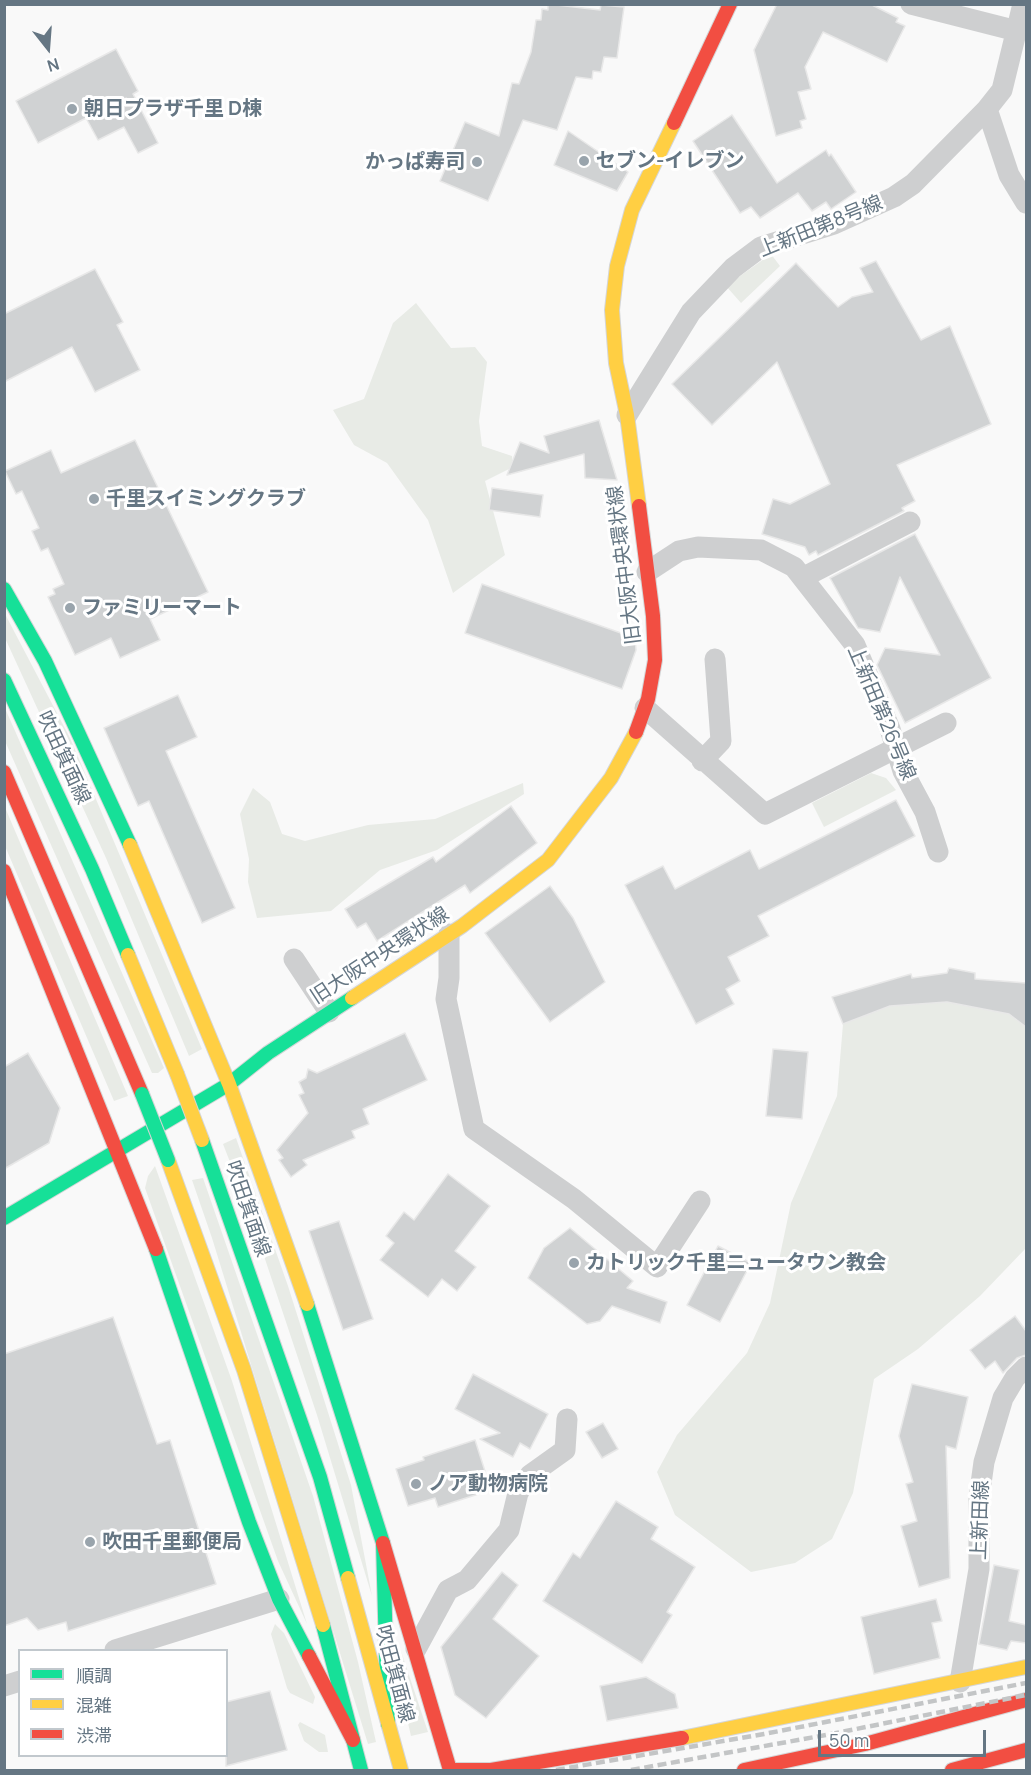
<!DOCTYPE html>
<meta charset="utf-8">
<style>
body{margin:0}
#map{position:relative;width:1031px;height:1775px;overflow:hidden;background:#f9f9f9;font-family:Manrope,"Noto Sans JP",sans-serif}
canvas{display:block}
.frame{position:absolute;inset:0;border:6px solid #657683;pointer-events:none}
.legend{position:absolute;left:18px;top:1649px;width:210px;height:108px;box-sizing:border-box;background:#fff;border:2px solid #c1c8cd;margin:0;padding:8px 10px;list-style:none;font-size:18px;color:#657683}
.legend li{display:flex;align-items:center;gap:12px;height:30px}
.legend b{width:30px;border:2px solid #c1c8cd}
.north{position:absolute;left:18px;top:18px;width:60px;height:60px;-webkit-text-stroke:4px #fff;paint-order:stroke;rotate:163deg;font-size:16px;font-weight:700;line-height:24px;text-align:center;color:#657683}
.north::after{content:'';display:block;margin:auto;width:21px;height:27px;background:#657683;clip-path:polygon(50% 0,100% 100%,50% 72%,0 100%)}
.scale{position:absolute;left:818px;top:1730px;width:168px;height:27px;box-sizing:border-box;border:3px solid #657683;border-top:0;padding-left:8px;font-size:18px;line-height:21px;white-space:nowrap;color:#657683;-webkit-text-stroke:4px #fff;paint-order:stroke}
</style>
<div id="map">
<canvas width="1031" height="1775"></canvas>
<div class="frame"></div>
<ul class="legend">
<li><b style="height:8px;background:#16e098"></b>順調</li>
<li><b style="height:8px;background:#ffcf43"></b>混雑</li>
<li><b style="height:8px;background:#f24e42"></b>渋滞</li>
</ul>
<div class="north">N</div>
<div class="scale">50 m</div>
</div>
<script>
const ctx = document.querySelector('canvas').getContext('2d');
ctx.lineJoin = 'round';
function paint(path, color) {
  ctx.fillStyle = color;
  ctx.fill(path, 'evenodd');
}
function shape(rows) {
  const path = new Path2D();
  for (const r of rows) {
    path.moveTo(r[0], r[1]);
    for (let i = 2; i < r.length; i += 2) path.lineTo(r[i], r[i + 1]);
  }
  return path;
}
function stroke(path, color, width, dash) {
  ctx.strokeStyle = color;
  ctx.lineWidth = width;
  ctx.lineCap = dash ? 'butt' : 'round';
  ctx.setLineDash(dash || []);
  ctx.stroke(path);
}
function label(font, color, halo, rows, align = 'center') {
  ctx.font = font + ' Manrope,"Noto Sans JP",sans-serif';
  ctx.lineWidth = 6;
  ctx.setLineDash([]);
  ctx.textBaseline = 'middle';
  ctx.strokeStyle = halo;
  ctx.fillStyle = color;
  for (const [text, x, y, turn = 0] of rows) {
    ctx.save();
    ctx.translate(x, y);
    ctx.rotate((+turn || 0) * Math.PI / 180);
    ctx.textAlign = isNaN(turn) ? turn : align;
    if (halo) ctx.strokeText(text, 0, 0);
    ctx.fillText(text, 0, 0);
    ctx.restore();
  }
}
paint(shape([
 [771,254,780,266,741,303,726,286],
 [416,303,451,348,475,347,487,362,479,421,482,446,512,456,513,467,485,481,505,555,453,593,428,520,387,463,354,445,333,410,364,399,393,323],
 [4,612,70,738,202,1049,189,1056,106,858,5,638],
 [4,706,164,1068,158,1073,152,1073,5,741],
 [871,773,886,778,896,790,824,827,812,803],
 [523,783,524,794,437,850,380,870,331,911,257,918,248,882,249,859,240,814,253,788,270,802,282,834,305,841,368,825,435,819],
 [4,805,128,1096,114,1101,5,846],
 [947,1002,1009,1014,1026,1027,1026,1248,980,1296,918,1349,874,1379,853,1493,832,1539,795,1563,751,1572,675,1515,657,1472,677,1435,747,1353,770,1303,791,1203,837,1096,843,1024,890,1006],
 [236,1138,288,1286,351,1485,372,1596,317,1415,249,1211,223,1144],
 [155,1166,232,1381,307,1624,278,1561,145,1188,148,1176],
 [203,1178,313,1496,358,1662,376,1742,368,1744,212,1238,192,1180],
 [275,1624,284,1633,315,1697,313,1704,290,1693,287,1688,271,1634],
 [400,1648,428,1732,411,1736,402,1697],
 [300,1722,325,1735,328,1752,319,1752,304,1741,298,1725]
]), '#e8ebe6');
const building = shape([
 [548,4,600,10,601,5,624,7,617,58,604,57,601,72,593,71,592,79,576,77,557,130,523,120,488,201,440,181,465,122,499,136,512,83,519,84,531,52,536,20,541,20,542,9,548,10,548,4],
 [777,4,870,4,898,18,896,22,905,26,887,62,823,32,805,67,811,89,798,92,806,119,800,121,802,128,776,136,754,50,777,4],
 [116,49,138,91,133,94,158,143,138,153,124,127,98,140,86,118,38,143,16,101,116,49],
 [732,115,777,183,826,150,829,156,831,154,856,192,831,209,826,202,812,211,798,193,760,218,751,207,740,213,693,141,732,115],
 [568,131,628,172,617,191,554,165,568,131],
 [876,261,921,340,950,326,991,424,897,465,915,501,902,508,904,511,818,555,816,551,809,555,805,547,762,534,773,499,790,504,830,484,777,362,712,425,672,384,796,263,838,307,852,297,873,292,860,268,876,261],
 [95,269,123,322,117,325,140,370,95,392,72,347,4,382,4,314,95,269],
 [599,420,617,480,585,478,584,454,507,475,520,442,549,453,544,436,599,420],
 [135,440,208,592,150,619,160,640,120,658,111,638,75,655,48,597,55,594,53,589,64,584,48,548,41,551,32,531,39,528,22,491,16,494,5,471,51,450,61,473,135,440],
 [492,488,543,495,540,517,489,510,492,488],
 [915,534,991,678,905,723,877,665,885,648,940,655,900,577,880,632,858,628,830,578,915,534],
 [482,584,635,638,636,650,622,689,465,633,482,584],
 [178,695,197,737,166,751,235,908,202,923,149,801,138,806,104,728,178,695],
 [896,800,915,836,758,916,769,936,728,957,740,981,726,989,734,1004,696,1024,625,885,663,866,675,889,750,850,759,869,896,800],
 [511,806,537,843,470,893,465,885,377,941,366,923,357,928,345,909,433,857,436,862,511,806],
 [550,886,573,918,605,982,550,1022,485,933,550,886],
 [949,968,975,973,975,979,1026,983,1026,1027,1009,1014,947,1002,890,1006,843,1024,832,997,911,974,912,978,947,973,949,968],
 [405,1033,427,1080,363,1109,369,1124,352,1131,355,1138,303,1160,307,1165,291,1177,279,1160,283,1158,277,1150,308,1113,299,1095,304,1093,299,1082,306,1078,308,1069,317,1073,405,1033],
 [773,1049,808,1052,802,1119,766,1116,773,1049],
 [28,1053,60,1108,49,1143,4,1169,4,1067,28,1053],
 [448,1174,490,1206,455,1251,476,1267,457,1291,442,1279,428,1297,380,1260,394,1243,386,1236,404,1212,414,1220,448,1174],
 [339,1221,373,1319,343,1330,309,1231,339,1221],
 [570,1228,633,1281,627,1288,667,1302,660,1323,612,1306,600,1321,587,1324,528,1278,544,1248,570,1228],
 [718,1246,751,1263,720,1322,687,1305,718,1246],
 [1015,1316,1026,1331,1026,1355,1017,1358,1003,1373,995,1361,985,1369,970,1350,1015,1316],
 [113,1317,157,1444,170,1440,216,1584,68,1631,66,1622,38,1630,27,1618,4,1626,4,1354,113,1317],
 [473,1374,548,1414,530,1449,520,1443,513,1457,480,1439,500,1433,455,1409,473,1374],
 [912,1384,968,1397,956,1449,946,1446,950,1578,919,1587,901,1526,917,1521,906,1484,913,1482,899,1436,912,1384],
 [603,1423,618,1449,602,1458,586,1432,603,1423],
 [475,1440,491,1490,438,1507,435,1498,408,1506,396,1469,424,1460,423,1457,475,1440],
 [616,1501,658,1527,651,1539,695,1567,667,1612,672,1615,642,1663,543,1601,573,1553,580,1558,616,1501],
 [994,1565,1019,1570,1009,1621,1026,1625,1026,1643,1011,1641,1007,1650,979,1644,994,1565],
 [502,1572,518,1585,493,1619,539,1656,486,1718,455,1695,441,1647,502,1572],
 [936,1599,942,1621,932,1623,940,1658,874,1674,861,1617,936,1599],
 [646,1677,675,1694,678,1708,607,1721,600,1686,646,1677],
 [270,1691,287,1750,226,1766,226,1702,270,1691]
]);
paint(building, '#d0d2d3');
stroke(building, '#e8e8e8', 1.5);
const fast = shape([
 [4,589,45,661,130,845],
 [4,680,92,869,128,955],
 [202,1140,320,1477,348,1578],
 [4,1218,229,1084,268,1053,352,998],
 [156,1249,249,1522,279,1599,309,1656],
 [307,1304,383,1543,388,1724],
 [323,1625,361,1770]
]);
const slow = shape([
 [639,506,627,415,616,363,612,310,617,266,632,210,674,123],
 [130,845,229,1084,307,1304],
 [128,955,177,1074],
 [352,998,462,926,548,860,611,778,636,732],
 [168,1160,244,1370,323,1625],
 [348,1578,401,1770],
 [682,1738,1026,1667]
]);
const jam = shape([
 [674,123,730,4],
 [636,732,648,699,655,660,653,616,639,506],
 [4,772,142,1094],
 [4,871,156,1249],
 [383,1543,450,1770],
 [309,1656,353,1740],
 [456,1770,491,1770,682,1738],
 [744,1770,865,1744,1026,1700],
 [952,1770,1026,1750]
]);
stroke(fast, '#d5d6d7', 16);
stroke(slow, '#d5d6d7', 16);
stroke(jam, '#d5d6d7', 16);
stroke(shape([
 [911,4,1017,31],
 [1023,4,1002,90,987,109,1009,175,1026,203],
 [627,415,691,312,733,268,761,247,834,224,894,197,913,184,987,109],
 [647,572,679,551,698,547,761,550,794,567,855,645,890,729,903,771,925,812,938,852],
 [804,577,910,522],
 [645,708,765,814,946,723],
 [702,761,721,741,715,659],
 [449,934,449,978,446,999,474,1129,574,1199,657,1267,700,1201],
 [294,959,329,1012],
 [416,1649,448,1590,467,1580,509,1530,518,1493,530,1475,565,1450,567,1419],
 [115,1650,279,1599],
 [960,1682,979,1569,979,1498,984,1462,1003,1398,1015,1378,1026,1367],
 [4,1686,20,1681]
]), '#cecfd0', 21);
stroke(fast, '#16e098', 14);
stroke(slow, '#ffcf43', 14);
stroke(jam, '#f24e42', 14);
stroke(shape([
 [556,1770,764,1734,1026,1683],
 [631,1770,826,1735,1026,1695]
]), '#c3c5c6', 4.5, [9, 4.5]);
const fastBridge = shape([
 [142,1094,168,1160]
]);
const slowBridge = shape([
 [177,1074,202,1140]
]);
stroke(fastBridge, '#d5d6d7', 16, []);
stroke(slowBridge, '#d5d6d7', 16, []);
stroke(fastBridge, '#16e098', 14);
stroke(slowBridge, '#ffcf43', 14);
for (const [x, y, r, color] of [
 [72,109,6,"#99a4ac"],
 [584,161,6,"#99a4ac"],
 [477,162,6,"#99a4ac"],
 [94,499,6,"#99a4ac"],
 [70,608,6,"#99a4ac"],
 [574,1263,6,"#99a4ac"],
 [416,1484,6,"#99a4ac"],
 [90,1542,6,"#99a4ac"]
]) {
  const dot = new Path2D();
  dot.arc(x, y, r, 0, 2 * Math.PI);
  ctx.fillStyle = color;
  ctx.fill(dot);
  stroke(dot, '#fff', 2);
}
label('bold 20px', '#657683', '#fff', [
 ["朝日プラザ千里 D棟",84,109],
 ["セブン-イレブン",596,161],
 ["かっぱ寿司",465,162,"right"],
 ["千里スイミングクラブ",106,499],
 ["ファミリーマート",82,608],
 ["カトリック千里ニュータウン教会",586,1263],
 ["ノア動物病院",428,1484],
 ["吹田千里郵便局",102,1542]
], 'left');
label('20px', '#657683', '#fff', [
 ["上新田第8号線",821,227,-22],
 ["旧大阪中央環状線",625,565,-97],
 ["上新田第26号線",881,713,67],
 ["吹田箕面線",63,758,65],
 ["旧大阪中央環状線",380,956,-33],
 ["吹田箕面線",247,1209,71],
 ["上新田線",981,1520,-88],
 ["吹田箕面線",394,1674,75]
]);
</script>
